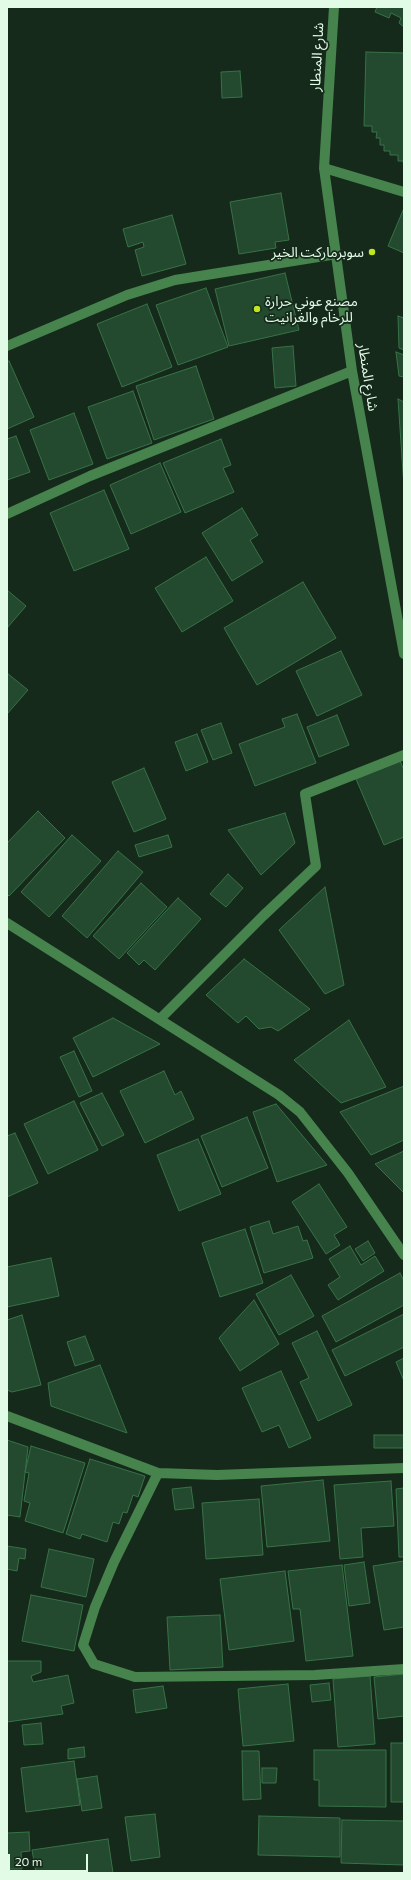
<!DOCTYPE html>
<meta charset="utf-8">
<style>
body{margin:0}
#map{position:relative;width:411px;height:1880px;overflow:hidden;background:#152a1a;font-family:Commissioner,sans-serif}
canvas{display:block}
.frame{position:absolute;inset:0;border:8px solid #e2fbe7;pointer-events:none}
.scale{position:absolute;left:8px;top:1854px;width:80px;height:18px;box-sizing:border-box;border:2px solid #e2fbe7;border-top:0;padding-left:5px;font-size:12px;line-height:14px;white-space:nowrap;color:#e2fbe7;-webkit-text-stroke:3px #152a1a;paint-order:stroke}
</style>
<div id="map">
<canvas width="411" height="1880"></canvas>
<div class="frame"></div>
<div class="scale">20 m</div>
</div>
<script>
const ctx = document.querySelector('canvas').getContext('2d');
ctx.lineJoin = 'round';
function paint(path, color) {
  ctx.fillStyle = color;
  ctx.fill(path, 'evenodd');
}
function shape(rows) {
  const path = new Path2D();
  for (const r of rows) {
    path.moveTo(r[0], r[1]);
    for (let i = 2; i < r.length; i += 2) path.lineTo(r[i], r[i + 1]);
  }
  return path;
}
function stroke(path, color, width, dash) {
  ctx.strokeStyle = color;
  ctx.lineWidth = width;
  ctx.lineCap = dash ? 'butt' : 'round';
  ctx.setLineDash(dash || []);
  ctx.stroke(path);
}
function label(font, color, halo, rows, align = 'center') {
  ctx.font = font + ' Commissioner,"Noto Sans Arabic",sans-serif';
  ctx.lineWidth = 3.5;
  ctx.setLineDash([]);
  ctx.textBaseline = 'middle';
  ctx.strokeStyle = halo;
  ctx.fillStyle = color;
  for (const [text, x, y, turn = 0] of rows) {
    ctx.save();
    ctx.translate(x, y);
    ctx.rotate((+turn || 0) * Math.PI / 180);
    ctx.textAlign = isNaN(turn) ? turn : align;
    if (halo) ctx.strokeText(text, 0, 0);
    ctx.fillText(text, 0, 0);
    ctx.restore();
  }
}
const building = shape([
 [377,7,404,7,404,27,399,23,401,18,391,13,389,18,375,12,377,7],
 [366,52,404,53,404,167,403,161,398,161,398,155,390,155,390,151,384,151,384,145,380,145,380,138,376,138,377,132,372,132,372,126,364,126,366,52],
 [240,71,242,97,222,98,221,72,240,71],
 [281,193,289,240,275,242,276,248,239,254,230,202,281,193],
 [404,208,404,253,388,246,404,208],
 [172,215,186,264,142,276,135,250,144,247,143,242,128,247,123,229,172,215],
 [285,273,299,330,229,346,215,289,285,273],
 [206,288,228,347,178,365,156,305,206,288],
 [147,304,172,367,122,387,97,324,147,304],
 [398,316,404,318,404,350,399,348,398,316],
 [293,346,296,386,275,388,272,348,293,346],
 [396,352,404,355,404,377,399,376,396,352],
 [9,361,34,417,7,429,7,362,9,361],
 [196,366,214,419,154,440,136,386,196,366],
 [133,391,152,443,107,459,88,407,133,391],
 [398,399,404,402,404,487,398,399],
 [74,413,93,464,49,480,30,430,74,413],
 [16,436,30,472,7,480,7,439,16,436],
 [221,439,231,465,223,468,234,492,185,513,163,463,221,439],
 [160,463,181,512,131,534,110,485,160,463],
 [104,490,129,549,74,571,50,513,104,490],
 [242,508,258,535,250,540,263,562,232,581,202,533,242,508],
 [206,557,233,601,182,632,155,588,206,557],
 [303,582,336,638,257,685,224,628,303,582],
 [7,590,26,606,7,628,7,590],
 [341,651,362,695,317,716,296,671,341,651],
 [7,673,28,690,7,714,7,673],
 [297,714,316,763,255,786,239,744,285,727,282,719,297,714],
 [337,715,349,745,319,757,307,727,337,715],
 [221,723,232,753,213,760,201,730,221,723],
 [197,734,208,762,186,771,175,742,197,734],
 [400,761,404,770,404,837,384,845,356,779,400,761],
 [144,768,166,819,134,832,112,782,144,768],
 [38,811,65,838,9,896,7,894,7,843,38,811],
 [285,813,295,843,261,875,228,830,285,813],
 [72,835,101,861,49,917,21,892,72,835],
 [168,835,172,847,139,857,135,845,168,835],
 [118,851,143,872,87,938,62,916,118,851],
 [228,874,243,888,226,907,210,894,228,874],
 [141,883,167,907,119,959,93,936,141,883],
 [325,887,344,985,325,994,279,930,325,887],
 [178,898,201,919,155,970,144,960,139,965,127,953,178,898],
 [244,959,310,1009,278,1031,271,1027,259,1029,246,1016,238,1023,206,995,244,959],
 [113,1018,160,1044,93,1077,73,1038,113,1018],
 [349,1020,386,1087,341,1103,294,1060,349,1020],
 [74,1051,92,1091,79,1097,60,1057,74,1051],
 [164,1071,175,1095,181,1091,194,1119,145,1143,120,1091,164,1071],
 [404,1086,404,1140,371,1155,340,1112,404,1086],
 [102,1093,124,1135,102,1146,80,1103,102,1093],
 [74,1101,98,1150,48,1174,24,1124,74,1101],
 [276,1104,327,1165,277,1182,253,1112,276,1104],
 [247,1117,268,1168,222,1187,201,1136,247,1117],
 [15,1133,38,1183,7,1197,7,1136,15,1133],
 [198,1139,221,1194,179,1211,157,1155,198,1139],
 [404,1151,404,1193,375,1164,404,1151],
 [319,1184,347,1227,334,1235,340,1245,326,1254,292,1202,319,1184],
 [269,1221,273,1234,298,1226,303,1241,307,1240,313,1258,264,1273,250,1227,269,1221],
 [245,1229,263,1283,220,1297,202,1243,245,1229],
 [368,1241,375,1253,363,1261,355,1249,368,1241],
 [350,1246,361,1265,375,1256,384,1271,338,1300,328,1285,340,1277,329,1259,350,1246],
 [51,1258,59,1296,7,1307,7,1267,51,1258],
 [400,1273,404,1281,404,1305,336,1342,322,1316,400,1273],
 [291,1275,314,1316,279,1335,256,1294,291,1275],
 [254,1300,279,1344,240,1371,219,1338,254,1300],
 [404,1314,404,1347,345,1376,332,1350,404,1314],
 [22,1315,41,1385,12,1392,7,1390,7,1320,22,1315],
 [317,1331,352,1405,318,1421,300,1382,309,1378,292,1343,317,1331],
 [85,1336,94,1360,75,1366,67,1342,85,1336],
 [404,1358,404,1381,396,1362,404,1358],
 [100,1365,127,1433,51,1406,48,1383,100,1365],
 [281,1371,311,1438,289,1448,279,1425,262,1432,242,1388,281,1371],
 [374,1435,404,1435,404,1448,374,1448,374,1435],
 [7,1440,28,1447,20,1517,7,1515,7,1440],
 [31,1446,85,1463,63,1533,25,1521,30,1503,24,1501,29,1473,25,1472,31,1446],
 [90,1459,145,1476,138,1497,133,1495,127,1513,123,1512,119,1524,113,1522,107,1542,82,1534,80,1539,66,1534,90,1459],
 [323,1480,330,1541,267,1547,261,1486,323,1480],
 [391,1481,394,1526,361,1528,363,1557,340,1559,334,1485,391,1481],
 [191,1487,194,1508,175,1510,172,1489,191,1487],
 [404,1488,404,1557,399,1557,396,1489,404,1488],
 [259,1499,263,1555,206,1559,202,1503,259,1499],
 [7,1546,26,1549,25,1559,19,1558,17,1571,7,1569,7,1546],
 [49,1549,94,1559,86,1597,41,1587,49,1549],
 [404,1561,404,1627,384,1630,373,1566,404,1561],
 [364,1562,370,1603,349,1606,344,1565,364,1562],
 [342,1565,353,1656,306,1661,300,1609,293,1609,288,1571,342,1565],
 [285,1571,294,1641,229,1650,220,1579,285,1571],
 [31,1595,83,1605,74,1651,22,1641,31,1595],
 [220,1615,223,1667,170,1670,167,1617,220,1615],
 [7,1661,41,1661,41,1672,31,1676,33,1682,68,1675,74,1703,61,1706,63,1714,7,1722,7,1661],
 [404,1674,404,1716,378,1719,374,1677,404,1674],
 [370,1676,375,1744,338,1747,333,1679,370,1676],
 [329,1683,331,1700,312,1702,310,1685,329,1683],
 [288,1684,294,1741,243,1746,238,1689,288,1684],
 [163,1686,167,1708,136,1713,133,1690,163,1686],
 [41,1723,43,1744,24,1745,22,1725,41,1723],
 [391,1743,404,1743,404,1802,391,1802,391,1743],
 [84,1747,85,1757,68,1759,68,1749,84,1747],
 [314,1750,386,1750,386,1807,319,1806,319,1780,314,1780,314,1750],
 [242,1751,259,1751,261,1799,243,1800,242,1751],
 [74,1761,80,1805,26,1812,21,1768,74,1761],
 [262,1768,277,1768,276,1783,262,1783,262,1768],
 [97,1776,102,1808,82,1811,77,1779,97,1776],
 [155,1814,160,1857,131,1861,125,1817,155,1814],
 [259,1816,340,1818,340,1857,258,1855,259,1816],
 [342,1820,404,1821,404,1865,341,1863,342,1820],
 [29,1832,30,1851,21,1852,22,1869,7,1869,7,1833,29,1832],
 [108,1839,113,1873,36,1873,32,1850,108,1839]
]);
paint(building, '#23492e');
stroke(building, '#387248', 1);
stroke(shape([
 [334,7,324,168,352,371,404,654],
 [324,168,404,192],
 [7,346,127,295,175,280,337,254],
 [7,514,90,476,352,371],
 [7,923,279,1095,300,1112,348,1173,404,1255],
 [160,1019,263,916,316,866,305,794,404,755],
 [7,1416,158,1473,217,1475,404,1468],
 [158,1473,114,1562,95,1607,83,1645,94,1664,135,1677,315,1675,404,1669]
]), '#46834d', 10);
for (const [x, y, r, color] of [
 [372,252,4,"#c1e425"],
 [257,309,4,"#c1e425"]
]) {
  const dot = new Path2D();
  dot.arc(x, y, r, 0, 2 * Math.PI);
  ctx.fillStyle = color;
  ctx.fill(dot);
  stroke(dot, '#152a1a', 1.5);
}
label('14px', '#e2fbe7', '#152a1a', [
 ["شارع المنطار",317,57,-87],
 ["شارع المنطار",368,377,81]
]);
label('14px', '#e2fbe7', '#152a1a', [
 ["سوبرماركت الخير",364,252],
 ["مصنع عوني حرارة",265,301,"left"],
 ["للرخام والغرانيت",265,317,"left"]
], 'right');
</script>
